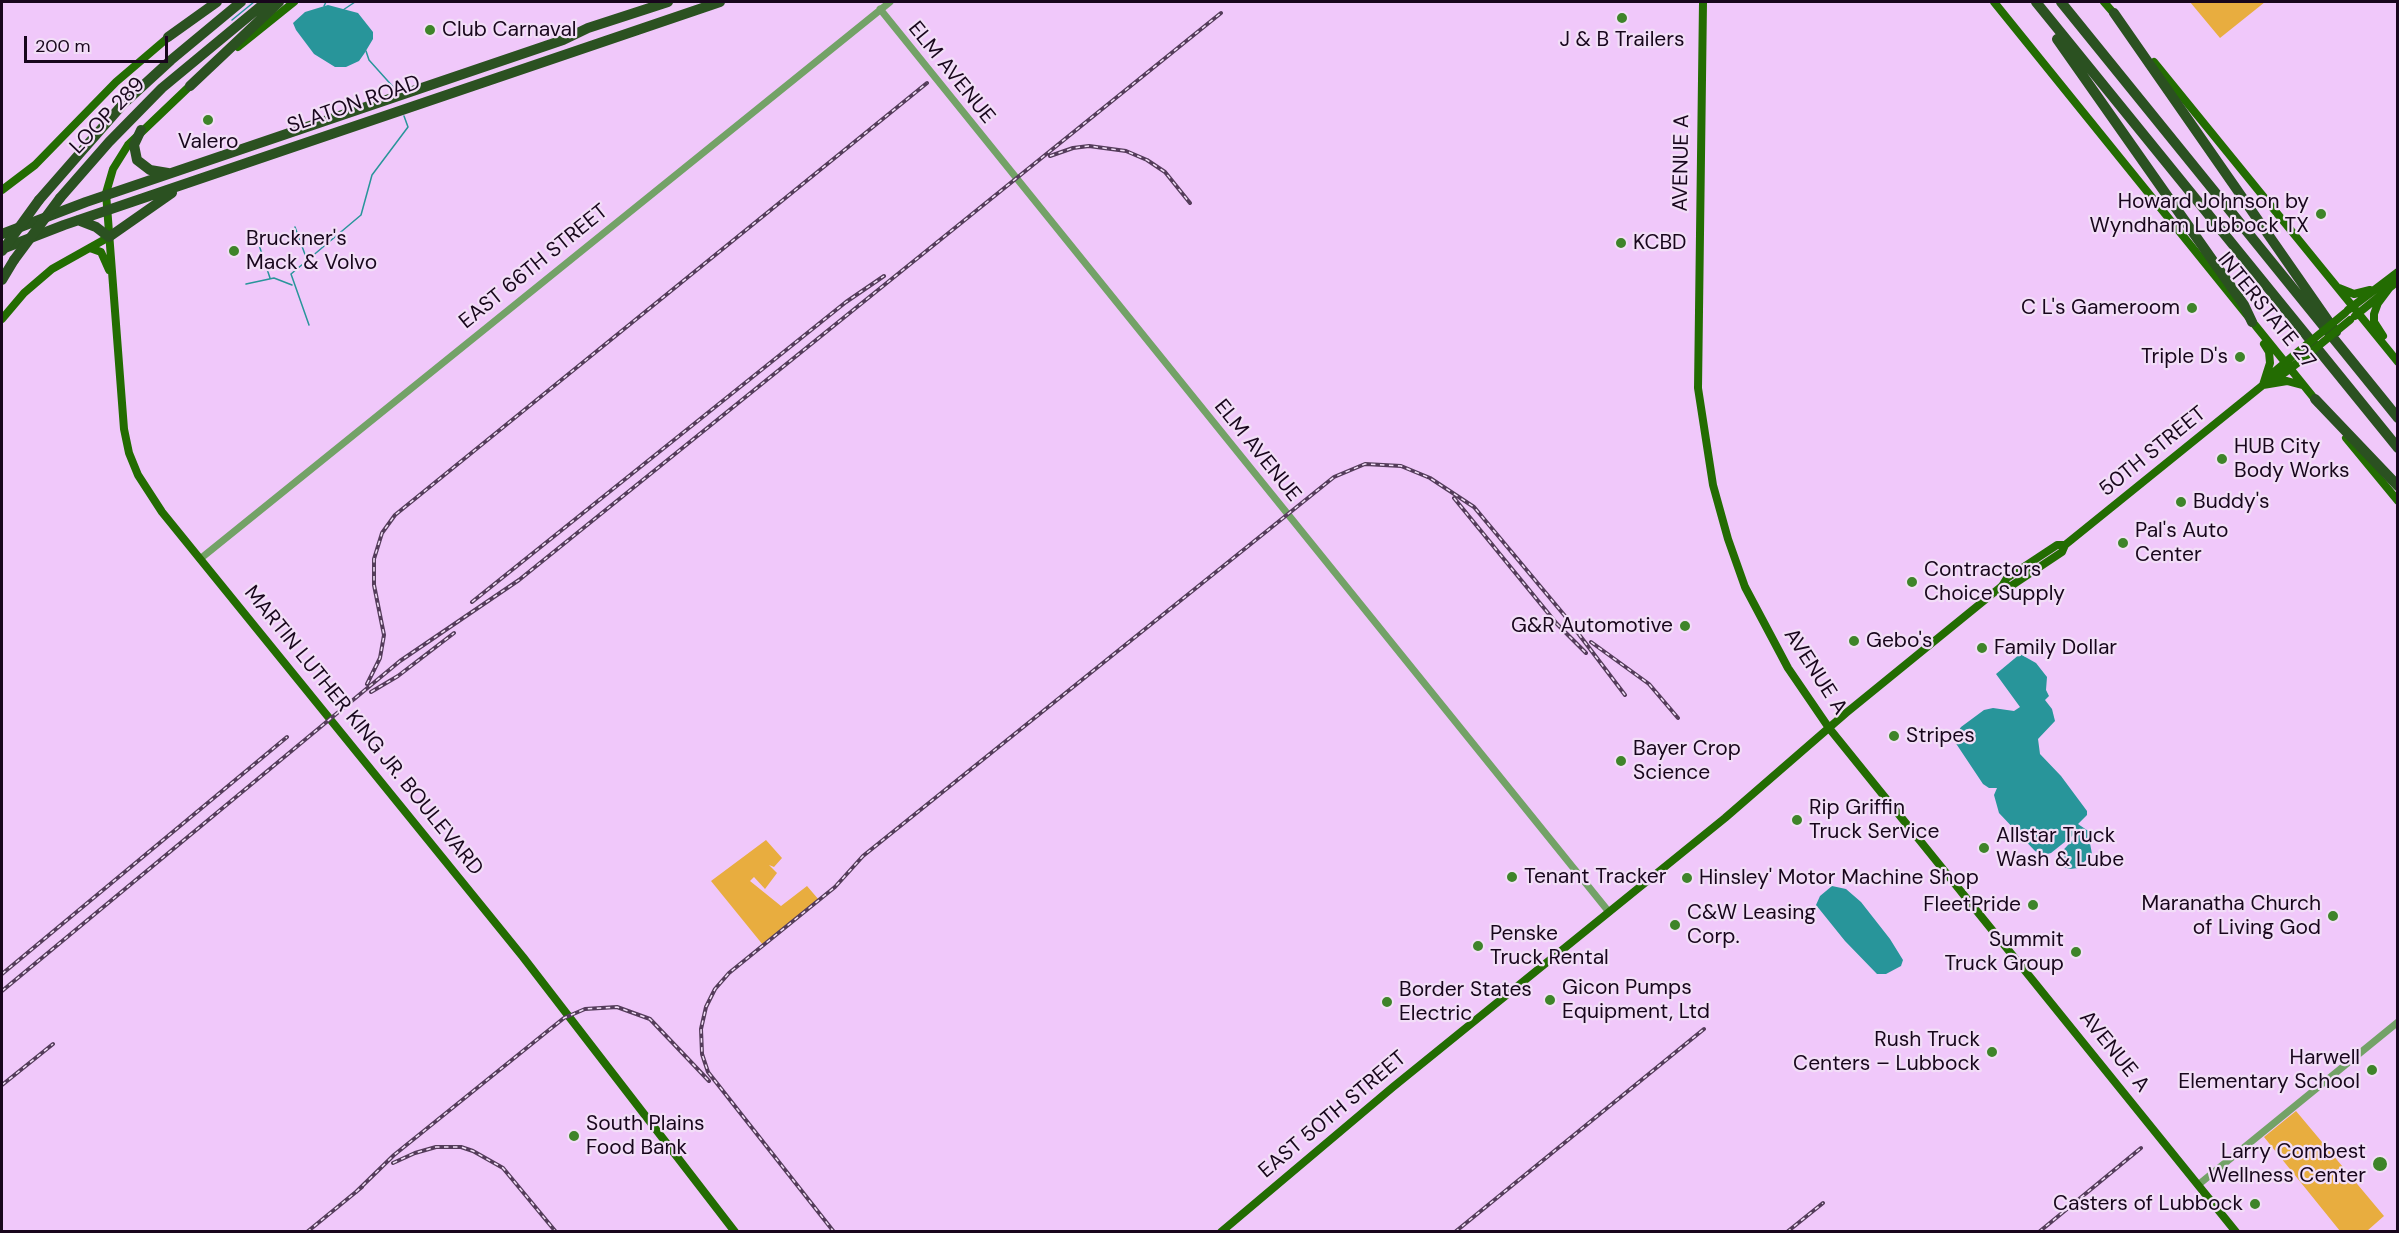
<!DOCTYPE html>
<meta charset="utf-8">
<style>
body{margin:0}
#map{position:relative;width:2399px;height:1233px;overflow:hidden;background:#f0c8fa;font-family:"DM Sans",sans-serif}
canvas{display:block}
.frame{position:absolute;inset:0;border:3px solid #18061c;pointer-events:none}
.scale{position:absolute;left:24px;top:36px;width:144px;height:27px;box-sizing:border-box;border:3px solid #18061c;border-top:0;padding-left:8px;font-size:18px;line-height:21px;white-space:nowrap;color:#18061c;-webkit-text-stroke:4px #f2def7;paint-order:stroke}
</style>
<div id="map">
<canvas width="2399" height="1233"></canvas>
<div class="frame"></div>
<div class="scale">200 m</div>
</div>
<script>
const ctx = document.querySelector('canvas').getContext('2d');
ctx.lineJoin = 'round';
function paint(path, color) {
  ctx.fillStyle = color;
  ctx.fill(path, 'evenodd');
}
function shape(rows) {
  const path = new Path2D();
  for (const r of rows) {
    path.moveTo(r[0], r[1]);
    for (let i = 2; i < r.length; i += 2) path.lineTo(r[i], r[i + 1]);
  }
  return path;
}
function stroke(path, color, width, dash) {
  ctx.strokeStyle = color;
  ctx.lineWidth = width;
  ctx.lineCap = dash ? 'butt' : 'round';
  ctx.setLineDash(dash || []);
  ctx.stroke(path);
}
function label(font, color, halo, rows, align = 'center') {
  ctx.font = font + ' "DM Sans",sans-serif';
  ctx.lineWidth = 4.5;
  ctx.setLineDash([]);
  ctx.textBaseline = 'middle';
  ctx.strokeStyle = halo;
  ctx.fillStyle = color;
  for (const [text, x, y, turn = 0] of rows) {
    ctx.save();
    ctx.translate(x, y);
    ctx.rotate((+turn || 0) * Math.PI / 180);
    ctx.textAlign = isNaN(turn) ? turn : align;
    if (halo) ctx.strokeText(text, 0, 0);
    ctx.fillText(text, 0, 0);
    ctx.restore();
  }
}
paint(shape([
 [2190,2,2265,2,2220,38],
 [766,840,782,858,774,867,769,865,777,873,765,889,754,877,750,881,781,906,807,886,819,900,763,945,711,881],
 [2296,1111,2384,1216,2367,1231,2340,1231,2264,1137]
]), '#e8ad3f');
paint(shape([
 [328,5,358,13,373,32,373,39,364,54,359,61,346,67,335,67,314,54,296,30,293,23,305,12],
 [2020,654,2036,663,2047,677,2046,690,2049,696,2045,700,2052,709,2055,721,2038,739,2040,754,2061,776,2087,811,2087,815,2078,824,2097,837,2089,838,2092,854,2078,868,2070,869,2057,865,2054,860,2080,832,2076,833,2051,853,2043,855,2035,851,1999,813,1994,795,1997,788,1989,788,1983,784,1955,742,1955,736,1961,727,1984,710,1993,708,2014,711,2020,707,1996,674],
 [1832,886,1846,889,1861,902,1890,939,1903,960,1901,966,1886,974,1877,974,1845,941,1816,905,1820,896]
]), '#28959a');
stroke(shape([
 [324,6,326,2],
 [343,10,355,2],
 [232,20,254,2],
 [366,51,369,60,395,89],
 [295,227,307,260],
 [258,242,270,278],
 [246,284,274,278,292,285],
 [309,325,291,274,361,215,372,175,408,127,404,116]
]), '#28959a', 1.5);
stroke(shape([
 [880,9,1609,912],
 [200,559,890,2],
 [2198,1185,2398,1022]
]), '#73a267', 7);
stroke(shape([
 [1703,2,1698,388,1713,485,1728,539,1745,587,1788,668,1829,728,2236,1232],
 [1994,2,2318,403],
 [2104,2,2117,17],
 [238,47,294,2],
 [2154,62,2398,362],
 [193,83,128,145,113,169,106,193,124,429,129,453,138,475,162,512,523,957,735,1232],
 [2,190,35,165,116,82,171,35],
 [90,248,101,252,109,270],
 [2339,288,2354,294,2370,290],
 [2348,310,2398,272],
 [2355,316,2398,281],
 [2,319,24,293,52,269,109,237],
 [2383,336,2374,322,2374,314,2378,303,2390,287],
 [2267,378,2294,355],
 [2271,383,2300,361],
 [2263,385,2287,381,2302,385],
 [2346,438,2398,501],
 [2002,586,2011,586,2062,552,2065,545,2263,385,2270,363,2269,352,2264,344],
 [1221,1232,1393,1087,1725,818,1846,713,2002,586,2007,578,2057,545,2065,545]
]), '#236c02', 8);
stroke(shape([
 [2036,2,2398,448],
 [2061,2,2398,418],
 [2114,13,2336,332],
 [168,37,217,2],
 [2057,39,2244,305,2252,322],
 [190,86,279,2],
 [141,130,134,145,137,160,150,170,168,173],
 [60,198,109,142,162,88,266,2],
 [39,200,123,104,171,60,241,2],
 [78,220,96,227,109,237,172,193],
 [2,234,86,202,563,40,588,28,668,2],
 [2,249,64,225,720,2],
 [2,280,14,260],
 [2315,399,2398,486]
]), '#2b5121', 10);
const rail = shape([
 [1050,156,1073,148,1089,146,1126,151,1147,160,1165,172,1190,203],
 [1454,498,1557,624,1586,653],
 [472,602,846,302,884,276],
 [1591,642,1649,684,1678,718],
 [367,684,380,658,384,635,374,585,374,559,382,533,395,515,927,83],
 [371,692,398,676,454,633],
 [2,974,287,737],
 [2,991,400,661,519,580,1221,13],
 [2,1085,53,1044],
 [393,1163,415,1153,436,1147,461,1147,473,1151,503,1168,556,1232],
 [356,1192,394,1155,544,1034,564,1018,585,1009,617,1007,650,1019,709,1081],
 [307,1232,362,1187],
 [834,1232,708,1072,702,1054,701,1029,706,1007,715,989,729,973,835,887,863,856,1334,477,1365,464,1401,466,1430,478,1474,507,1565,616,1625,695],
 [1455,1232,1704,1029],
 [1787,1232,1823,1203],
 [2039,1232,2141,1148]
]);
stroke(rail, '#543c5a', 4);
stroke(rail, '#f2def7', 1.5, [4.5]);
stroke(shape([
 [2294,355,2345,313],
 [2300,361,2350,320]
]), '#236c02', 8);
stroke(shape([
 [2,251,39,200],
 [14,260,60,198]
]), '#2b5121', 10);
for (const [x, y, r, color] of [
 [1622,18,6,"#3e8429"],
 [430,30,6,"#3e8429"],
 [208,120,6,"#3e8429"],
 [2321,214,6,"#3e8429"],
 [1621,243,6,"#3e8429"],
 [234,251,6,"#3e8429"],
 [2192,308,6,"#3e8429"],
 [2240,357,6,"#3e8429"],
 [2222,459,6,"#3e8429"],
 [2181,502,6,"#3e8429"],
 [2123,543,6,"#3e8429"],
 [1912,582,6,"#3e8429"],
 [1685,626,6,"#3e8429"],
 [1854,641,6,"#3e8429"],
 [1982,648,6,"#3e8429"],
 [1894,736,6,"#3e8429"],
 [1621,761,6,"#3e8429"],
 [1797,820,6,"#3e8429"],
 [1984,848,6,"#3e8429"],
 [1512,877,6,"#3e8429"],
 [1687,878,6,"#3e8429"],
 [2033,905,6,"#3e8429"],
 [2333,916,6,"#3e8429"],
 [1675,925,6,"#3e8429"],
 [1478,946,6,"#3e8429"],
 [2076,952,6,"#3e8429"],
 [1550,1000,6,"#3e8429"],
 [1387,1002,6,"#3e8429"],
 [1992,1052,6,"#3e8429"],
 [2372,1070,6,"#3e8429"],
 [574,1136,6,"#3e8429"],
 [2380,1164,8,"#3e8429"],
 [2255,1204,6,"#3e8429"]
]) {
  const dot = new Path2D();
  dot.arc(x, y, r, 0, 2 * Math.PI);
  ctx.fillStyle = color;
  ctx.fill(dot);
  stroke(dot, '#f2def7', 2);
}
label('21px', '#18061c', '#f2def7', [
 ["Club Carnaval",442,30],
 ["J & B Trailers",1622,40,"center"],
 ["Valero",208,142,"center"],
 ["Howard Johnson by",2309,202,"right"],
 ["Wyndham Lubbock TX",2309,226,"right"],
 ["Bruckner's",246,239],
 ["Mack & Volvo",246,263],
 ["KCBD",1633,243],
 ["C L's Gameroom",2180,308,"right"],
 ["Triple D's",2228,357,"right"],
 ["HUB City",2234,447],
 ["Body Works",2234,471],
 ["Buddy's",2193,502],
 ["Pal's Auto",2135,531],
 ["Center",2135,555],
 ["Contractors",1924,570],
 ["Choice Supply",1924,594],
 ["G&R Automotive",1673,626,"right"],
 ["Gebo's",1866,641],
 ["Family Dollar",1994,648],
 ["Stripes",1906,736],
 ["Bayer Crop",1633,749],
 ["Science",1633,773],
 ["Rip Griffin",1809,808],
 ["Truck Service",1809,832],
 ["Allstar Truck",1996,836],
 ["Wash & Lube",1996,860],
 ["Tenant Tracker",1524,877],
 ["Hinsley' Motor Machine Shop",1699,878],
 ["Maranatha Church",2321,904,"right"],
 ["of Living God",2321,928,"right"],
 ["FleetPride",2021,905,"right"],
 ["C&W Leasing",1687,913],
 ["Corp.",1687,937],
 ["Penske",1490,934],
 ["Truck Rental",1490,958],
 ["Summit",2064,940,"right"],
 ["Truck Group",2064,964,"right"],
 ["Gicon Pumps",1562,988],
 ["Equipment, Ltd",1562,1012],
 ["Border States",1399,990],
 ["Electric",1399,1014],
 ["Rush Truck",1980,1040,"right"],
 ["Centers – Lubbock",1980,1064,"right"],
 ["Harwell",2360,1058,"right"],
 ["Elementary School",2360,1082,"right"],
 ["South Plains",586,1124],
 ["Food Bank",586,1148],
 ["Larry Combest",2366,1152,"right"],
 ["Wellness Center",2366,1176,"right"],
 ["Casters of Lubbock",2243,1204,"right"]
], 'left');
label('21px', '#18061c', '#f2def7', [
 ["ELM AVENUE",951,73,51],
 ["SLATON ROAD",354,105,-19],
 ["LOOP 289",108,116,-46],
 ["AVENUE A",1682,163,-89],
 ["EAST 66TH STREET",534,267,-39],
 ["INTERSTATE 27",2266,311,51],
 ["ELM AVENUE",1257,451,51],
 ["50TH STREET",2153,452,-39],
 ["AVENUE A",1815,672,57],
 ["MARTIN LUTHER KING JR. BOULEVARD",363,731,51],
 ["AVENUE A",2114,1052,51],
 ["EAST 50TH STREET",1333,1115,-40]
]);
</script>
